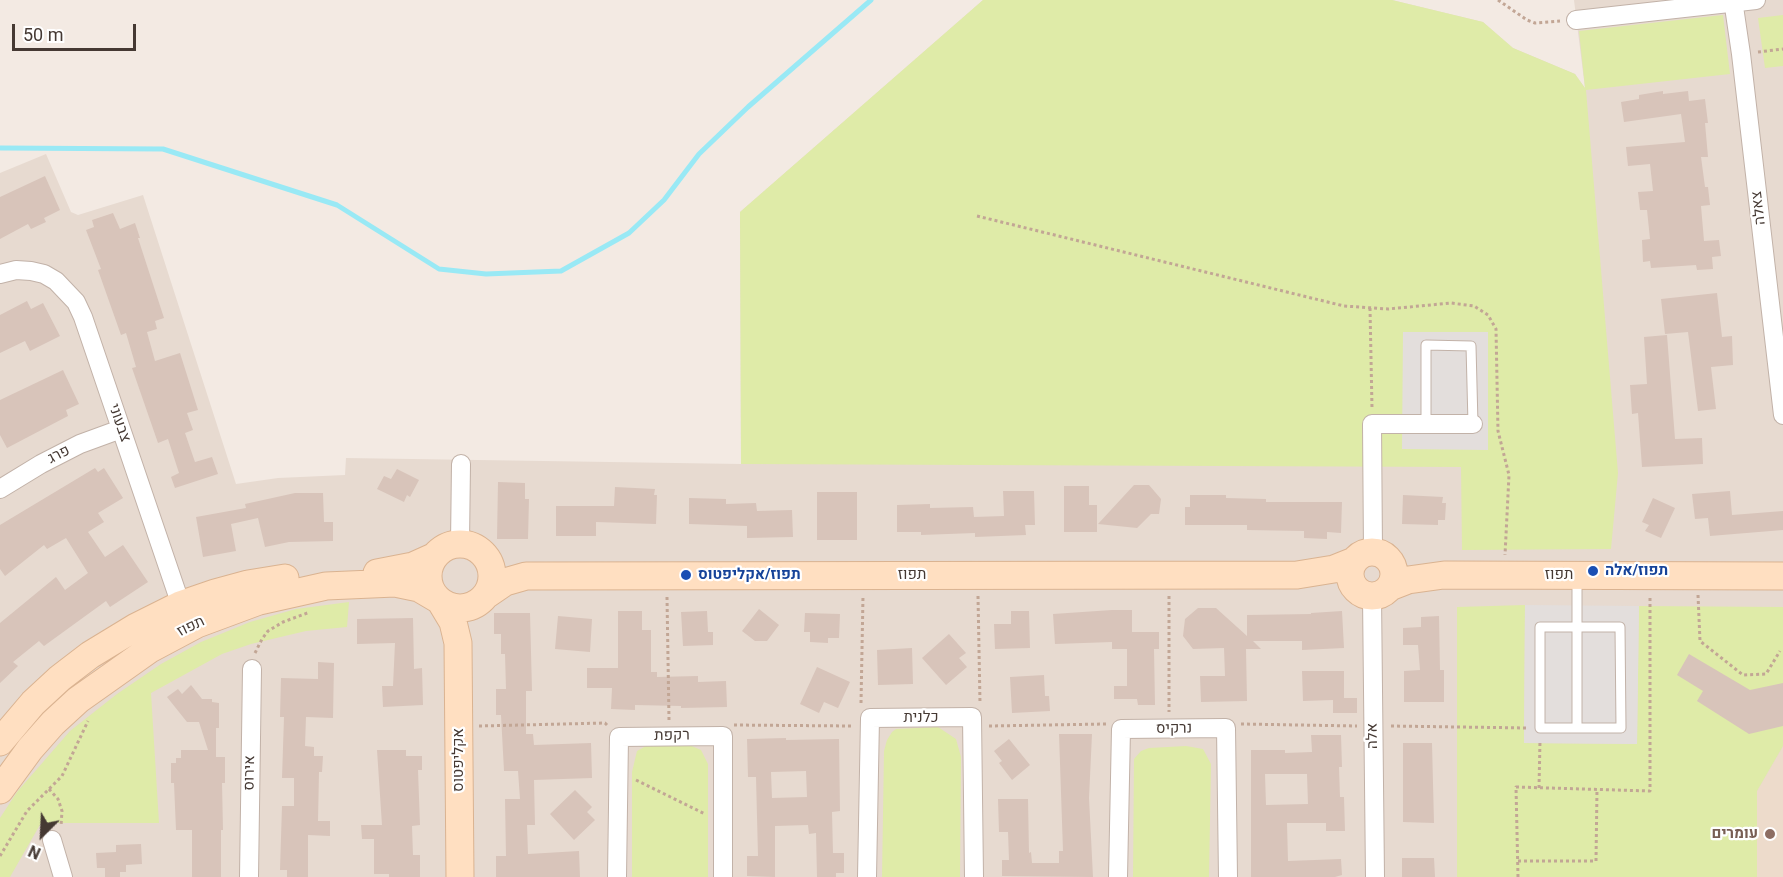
<!DOCTYPE html>
<meta charset="utf-8">
<style>
body{margin:0}
#map{position:relative;width:1783px;height:877px;overflow:hidden;background:#f3eae3;font-family:Roboto,sans-serif}
canvas{display:block}
.north{position:absolute;left:12px;top:805px;width:60px;height:60px;-webkit-text-stroke:4px #fff;paint-order:stroke;rotate:204deg;font-size:16px;font-weight:700;line-height:24px;text-align:center;color:#453933}
.north::after{content:'';display:block;margin:auto;width:21px;height:27px;background:#453933;clip-path:polygon(50% 0,100% 100%,50% 72%,0 100%)}
.scale{position:absolute;left:12px;top:24px;width:124px;height:27px;box-sizing:border-box;border:3px solid #453933;border-top:0;padding-left:8px;font-size:18px;line-height:21px;white-space:nowrap;color:#453933;-webkit-text-stroke:4px #fff;paint-order:stroke}
</style>
<div id="map">
<canvas width="1783" height="877"></canvas>
<div class="north">N</div>
<div class="scale">50 m</div>
</div>
<script>
const ctx = document.querySelector('canvas').getContext('2d');
ctx.lineJoin = 'round';
function paint(path, color) {
  ctx.fillStyle = color;
  ctx.fill(path, 'evenodd');
}
function shape(rows) {
  const path = new Path2D();
  for (const r of rows) {
    if (r.length === 3) {
      path.moveTo(r[0] + r[2], r[1]);
      path.arc(r[0], r[1], r[2], 0, 2 * Math.PI);
      continue;
    }
    path.moveTo(r[0], r[1]);
    for (let i = 2; i < r.length; i += 2) path.lineTo(r[i], r[i + 1]);
  }
  return path;
}
function stroke(path, color, width, dash) {
  ctx.strokeStyle = color;
  ctx.lineWidth = width;
  ctx.lineCap = dash ? 'butt' : 'round';
  ctx.setLineDash(dash || []);
  ctx.stroke(path);
}
function label(font, color, halo, rows, align = 'center') {
  ctx.font = font + ' Roboto,Heebo,sans-serif';
  ctx.lineWidth = 4.5;
  ctx.setLineDash([]);
  ctx.textBaseline = 'middle';
  ctx.strokeStyle = halo;
  ctx.fillStyle = color;
  for (const [text, x, y, turn = 0] of rows) {
    ctx.save();
    ctx.translate(x, y);
    ctx.rotate((+turn || 0) * Math.PI / 180);
    ctx.textAlign = isNaN(turn) ? turn : align;
    if (halo) ctx.strokeText(text, 0, 0);
    ctx.fillText(text, 0, 0);
    ctx.restore();
  }
}
paint(shape([
 [983,0,1392,0,1483,22,1513,48,1575,74,1585,88,1574,0,1783,0,1783,877,0,877,0,173,46,154,71,212,78,215,143,195,236,484,278,478,345,475,346,458,741,464,740,212]
]), '#e7dad0');
paint(shape([
 [1783,746,1783,877,1757,877,1757,791]
]), '#eddbcb');
paint(shape([
 [983,0,1392,0,1483,22,1513,48,1575,74,1585,88,1579,31,1723,15,1730,74,1586,90,1618,473,1611,549,1462,550,1461,467,741,464,740,212],
 [1783,15,1783,66,1765,68,1758,18],
 [349,602,347,627,306,631,251,644,222,654,151,693,159,823,41,823,10,877,0,877,0,818,17,792,70,731,117,694,161,664,201,642,250,622,296,609],
 [1525,605,1524,743,1637,744,1639,606,1783,607,1783,746,1757,791,1757,877,1457,877,1457,607],
 [938,727,956,739,961,757,960,877,882,877,884,751,887,740,892,732,896,729],
 [687,744,701,750,708,764,708,877,632,877,632,772,637,751,646,746],
 [1186,746,1203,749,1211,764,1209,877,1133,877,1134,759,1141,751,1149,748]
]), '#dfeba8');
paint(shape([
 [1403,332,1488,332,1488,450,1402,449],
 [1525,605,1639,606,1637,744,1524,743]
]), '#e3dedc');
stroke(shape([
 [0,148,163,149,337,205,439,269,486,274,561,271,629,233,664,200,699,154,748,107,871,0]
]), '#99e9f5', 5);
paint(shape([
 [1663,91,1663,94,1688,91,1689,101,1705,99,1708,123,1705,123,1708,157,1701,157,1705,187,1708,187,1710,205,1701,206,1704,241,1719,240,1721,256,1712,257,1713,269,1697,270,1696,265,1651,268,1650,261,1643,262,1642,240,1650,239,1647,210,1640,210,1638,192,1653,191,1650,164,1628,166,1626,147,1685,142,1681,114,1624,122,1621,102,1639,99,1639,95],
 [45,176,60,210,44,218,46,222,31,229,28,224,0,239,0,197],
 [113,213,120,229,135,223,140,238,138,238,164,318,155,321,157,329,147,332,155,361,180,353,198,410,187,413,193,430,185,433,195,462,212,457,218,474,175,488,171,477,179,473,168,439,158,443,132,368,136,367,126,333,121,335,98,270,101,269,86,230,94,227,92,220],
 [1717,293,1722,337,1732,336,1733,365,1711,367,1716,409,1698,411,1688,332,1665,334,1661,299],
 [27,301,31,309,43,303,60,336,30,351,25,341,0,353,0,315],
 [1667,335,1675,439,1702,438,1703,464,1642,467,1638,413,1632,414,1630,385,1647,384,1644,337],
 [63,370,79,404,66,410,68,416,7,448,0,435,0,400],
 [95,468,98,472,104,468,123,498,98,513,104,522,88,532,105,557,123,545,148,582,110,607,106,601,44,646,39,641,13,662,18,666,0,683,0,623,56,577,65,590,88,573,66,538,47,549,44,545,5,576,0,569,0,525],
 [397,469,419,480,410,497,407,495,404,502,377,489,384,476,391,479],
 [498,482,525,483,525,499,529,499,528,539,497,539],
 [1134,485,1149,485,1161,499,1159,514,1151,514,1137,528,1098,524],
 [1064,486,1089,486,1089,505,1097,505,1097,532,1064,532],
 [615,487,655,489,654,495,657,495,656,524,596,522,596,536,556,536,556,506,614,506],
 [1003,491,1034,491,1035,525,1025,525,1026,535,975,537,975,533,921,535,921,532,897,532,897,505,930,504,930,508,973,507,974,517,1004,516],
 [1730,491,1732,515,1783,511,1783,530,1710,536,1708,518,1695,519,1692,494],
 [817,492,857,492,857,540,817,540],
 [295,493,323,493,324,522,333,522,333,541,289,542,265,547,258,518,231,524,236,551,203,557,196,517,246,508,245,504],
 [1190,495,1226,495,1226,498,1266,499,1266,502,1342,502,1341,533,1327,532,1327,539,1304,538,1304,531,1247,530,1247,525,1185,525,1185,507,1190,507],
 [1403,495,1443,497,1442,503,1446,503,1445,520,1438,520,1438,525,1402,524],
 [689,498,726,499,726,504,756,503,757,511,792,510,793,537,747,538,747,526,689,524],
 [1653,498,1675,508,1661,538,1645,531,1649,525,1642,522],
 [1198,608,1216,608,1247,636,1247,615,1311,614,1311,613,1342,611,1344,648,1302,650,1302,641,1253,641,1261,649,1246,649,1247,701,1201,702,1200,676,1225,676,1224,648,1193,649,1183,636,1185,619],
 [759,609,779,625,767,641,755,641,742,631],
 [1112,610,1132,610,1132,632,1159,632,1159,649,1154,649,1155,705,1138,705,1137,699,1114,699,1114,686,1127,686,1127,649,1112,649,1112,642,1055,644,1053,614],
 [618,611,642,611,642,630,651,630,651,672,657,672,657,677,698,676,698,682,726,681,727,707,681,708,681,706,635,705,635,710,611,709,612,688,587,688,587,668,618,668],
 [707,611,708,632,713,632,713,645,683,646,681,612],
 [1011,611,1029,611,1030,648,995,649,994,624,1011,624],
 [494,613,530,613,532,691,526,691,526,734,533,734,534,745,591,743,592,778,534,780,535,825,527,825,528,854,579,851,580,877,496,877,496,856,506,856,505,799,520,799,518,771,504,771,501,715,496,715,496,689,506,689,505,654,501,654,501,634,494,634],
 [805,613,840,614,839,638,828,638,828,643,810,642,810,632,804,632],
 [558,616,592,619,590,652,555,649],
 [1439,616,1440,670,1444,670,1444,702,1404,702,1404,671,1420,670,1418,645,1403,645,1403,628,1421,627,1421,617],
 [413,618,414,669,422,668,423,705,383,707,382,686,393,686,395,643,357,644,357,619],
 [949,634,966,653,959,658,967,667,946,685,922,658],
 [912,648,913,684,878,685,877,650],
 [1689,654,1750,690,1783,683,1783,726,1749,734,1697,701,1703,691,1677,675],
 [318,662,334,663,333,718,306,717,305,746,314,747,314,756,323,756,322,772,319,772,318,821,330,821,330,836,308,835,308,877,287,877,287,870,280,870,282,806,294,806,294,778,282,778,284,717,280,717,281,678,318,679],
 [817,667,850,682,838,708,824,702,819,713,800,704],
 [1302,671,1344,671,1344,698,1357,698,1357,713,1333,713,1333,700,1303,701],
 [1044,675,1045,696,1049,696,1050,711,1012,713,1010,677],
 [191,685,202,699,212,699,212,702,219,703,219,728,216,728,216,757,225,757,225,783,222,783,223,830,221,830,221,877,192,877,192,830,176,830,174,783,171,783,171,763,176,763,176,758,181,758,181,750,208,750,199,722,187,722,167,697,178,689,182,694],
 [1059,734,1092,734,1089,798,1093,877,1002,876,1002,860,1009,860,1008,832,999,832,998,799,1028,799,1029,853,1031,852,1032,863,1059,863,1059,851,1063,851],
 [1311,735,1341,735,1342,767,1339,767,1340,797,1344,797,1345,831,1326,831,1326,823,1287,823,1288,861,1341,859,1342,875,1335,877,1251,877,1251,750,1285,750,1285,753,1312,752],
 [1265,774,1307,774,1308,804,1266,805],
 [786,738,786,740,839,739,840,811,832,812,833,853,844,853,844,873,836,873,836,877,817,877,816,833,809,834,808,825,775,826,775,877,747,876,747,856,758,856,756,777,748,777,747,739],
 [806,771,807,797,772,798,771,772],
 [1009,739,1030,765,1012,780,999,763,1002,761,994,751],
 [1403,743,1432,743,1434,823,1403,822],
 [377,750,406,750,406,756,422,756,422,770,418,770,420,825,412,826,413,855,420,855,420,877,389,877,389,874,374,874,374,839,362,839,361,825,382,825],
 [575,790,592,807,587,812,595,820,574,840,550,814],
 [141,844,142,864,126,865,126,872,120,872,120,877,105,877,105,868,97,868,96,853,116,852,116,845],
 [1402,858,1434,858,1435,877,1402,877]
]), '#d8c4ba');
const lane = shape([
 [1426,424,1426,345,1471,346,1473,424],
 [1540,627,1620,627,1621,728,1540,728,1540,627],
 [1577,728,1577,577]
]);
const street = shape([
 [1733,0,1741,54,1783,415],
 [1576,20,1756,0],
 [0,274,16,270,31,271,44,274,56,281,76,302,83,317,184,614],
 [0,489,41,464,80,444,121,429],
 [460,543,461,464],
 [1373,552,1372,424,1473,424],
 [1372,596,1375,877],
 [52,840,63,877],
 [249,877,252,669],
 [617,877,619,737,723,736,723,877],
 [867,877,870,718,972,717,974,877],
 [1118,877,1121,729,1226,728,1228,877]
]);
const secondary = shape([
 [460,576,32],
 [1372,574,22],
 [377,573,413,566,433,557],
 [1390,587,1408,580,1444,575,1783,576],
 [486,595,505,582,526,576,1297,575,1334,569,1354,561],
 [441,602,453,622,458,643,460,877],
 [0,742,33,703,60,678,90,655,136,627,180,605,215,593,248,584,285,578],
 [0,790,30,749,53,723,78,700,150,649,197,624,259,601,326,586,395,583,419,588,436,598]
]);
stroke(lane, '#c2b2a8', 11);
stroke(street, '#c2b2a8', 20);
stroke(secondary, '#dab391', 29);
stroke(shape([
 [1498,0,1527,20,1535,23,1560,21],
 [1758,52,1783,49],
 [977,216,1344,306,1388,309,1451,303,1474,306,1488,315,1496,329,1498,431,1509,475,1505,555],
 [1370,308,1372,408],
 [1698,595,1700,641,1743,675,1766,674,1780,651],
 [978,596,980,703],
 [1169,596,1169,712],
 [667,597,669,720],
 [255,653,262,639,268,631,283,622,310,612],
 [861,703,863,596],
 [1241,724,1357,726],
 [734,725,853,726],
 [479,726,605,723,607,725],
 [989,726,1106,724],
 [1391,726,1528,728],
 [636,780,705,814],
 [1539,788,1540,740],
 [49,789,58,799,62,811,61,826],
 [0,856,27,811,62,776,88,721],
 [1518,861,1596,861,1597,789],
 [1518,877,1516,787,1650,791,1650,596]
]), '#c2a695', 3, [3, 3]);
stroke(lane, '#fff', 9);
stroke(street, '#fff', 18);
stroke(secondary, '#ffdfc1', 27);
for (const [x, y, r, color] of [
 [1593,571,6,"#1a4fb4"],
 [686,575,6,"#1a4fb4"],
 [1770,834,6,"#8d6e63"]
]) {
  const dot = new Path2D();
  dot.arc(x, y, r, 0, 2 * Math.PI);
  ctx.fillStyle = color;
  ctx.fill(dot);
  stroke(dot, '#fff', 2);
}
label('15px', '#453933', '#fff', [
 ["צאלה",1759,208,-97],
 ["צבעוני",119,423,71],
 ["פרג",59,455,-27],
 ["תפוז",912,575],
 ["תפוז",1559,575],
 ["תפוז",191,627,-25],
 ["כלנית",921,718],
 ["נרקיס",1174,729,-1],
 ["רקפת",672,736,-1],
 ["אלה",1373,736,-91],
 ["אקליפטוס",459,760,-90],
 ["אירוס",250,773,-89]
]);
label('bold 15px', '#164399', '#fff', [
 ["תפוז/אלה",1605,571],
 ["תפוז/אקליפטוס",698,575]
], 'left');
label('bold 15px', '#785e54', '#fff', [
 ["עומרים",1758,834]
], 'right');
</script>
